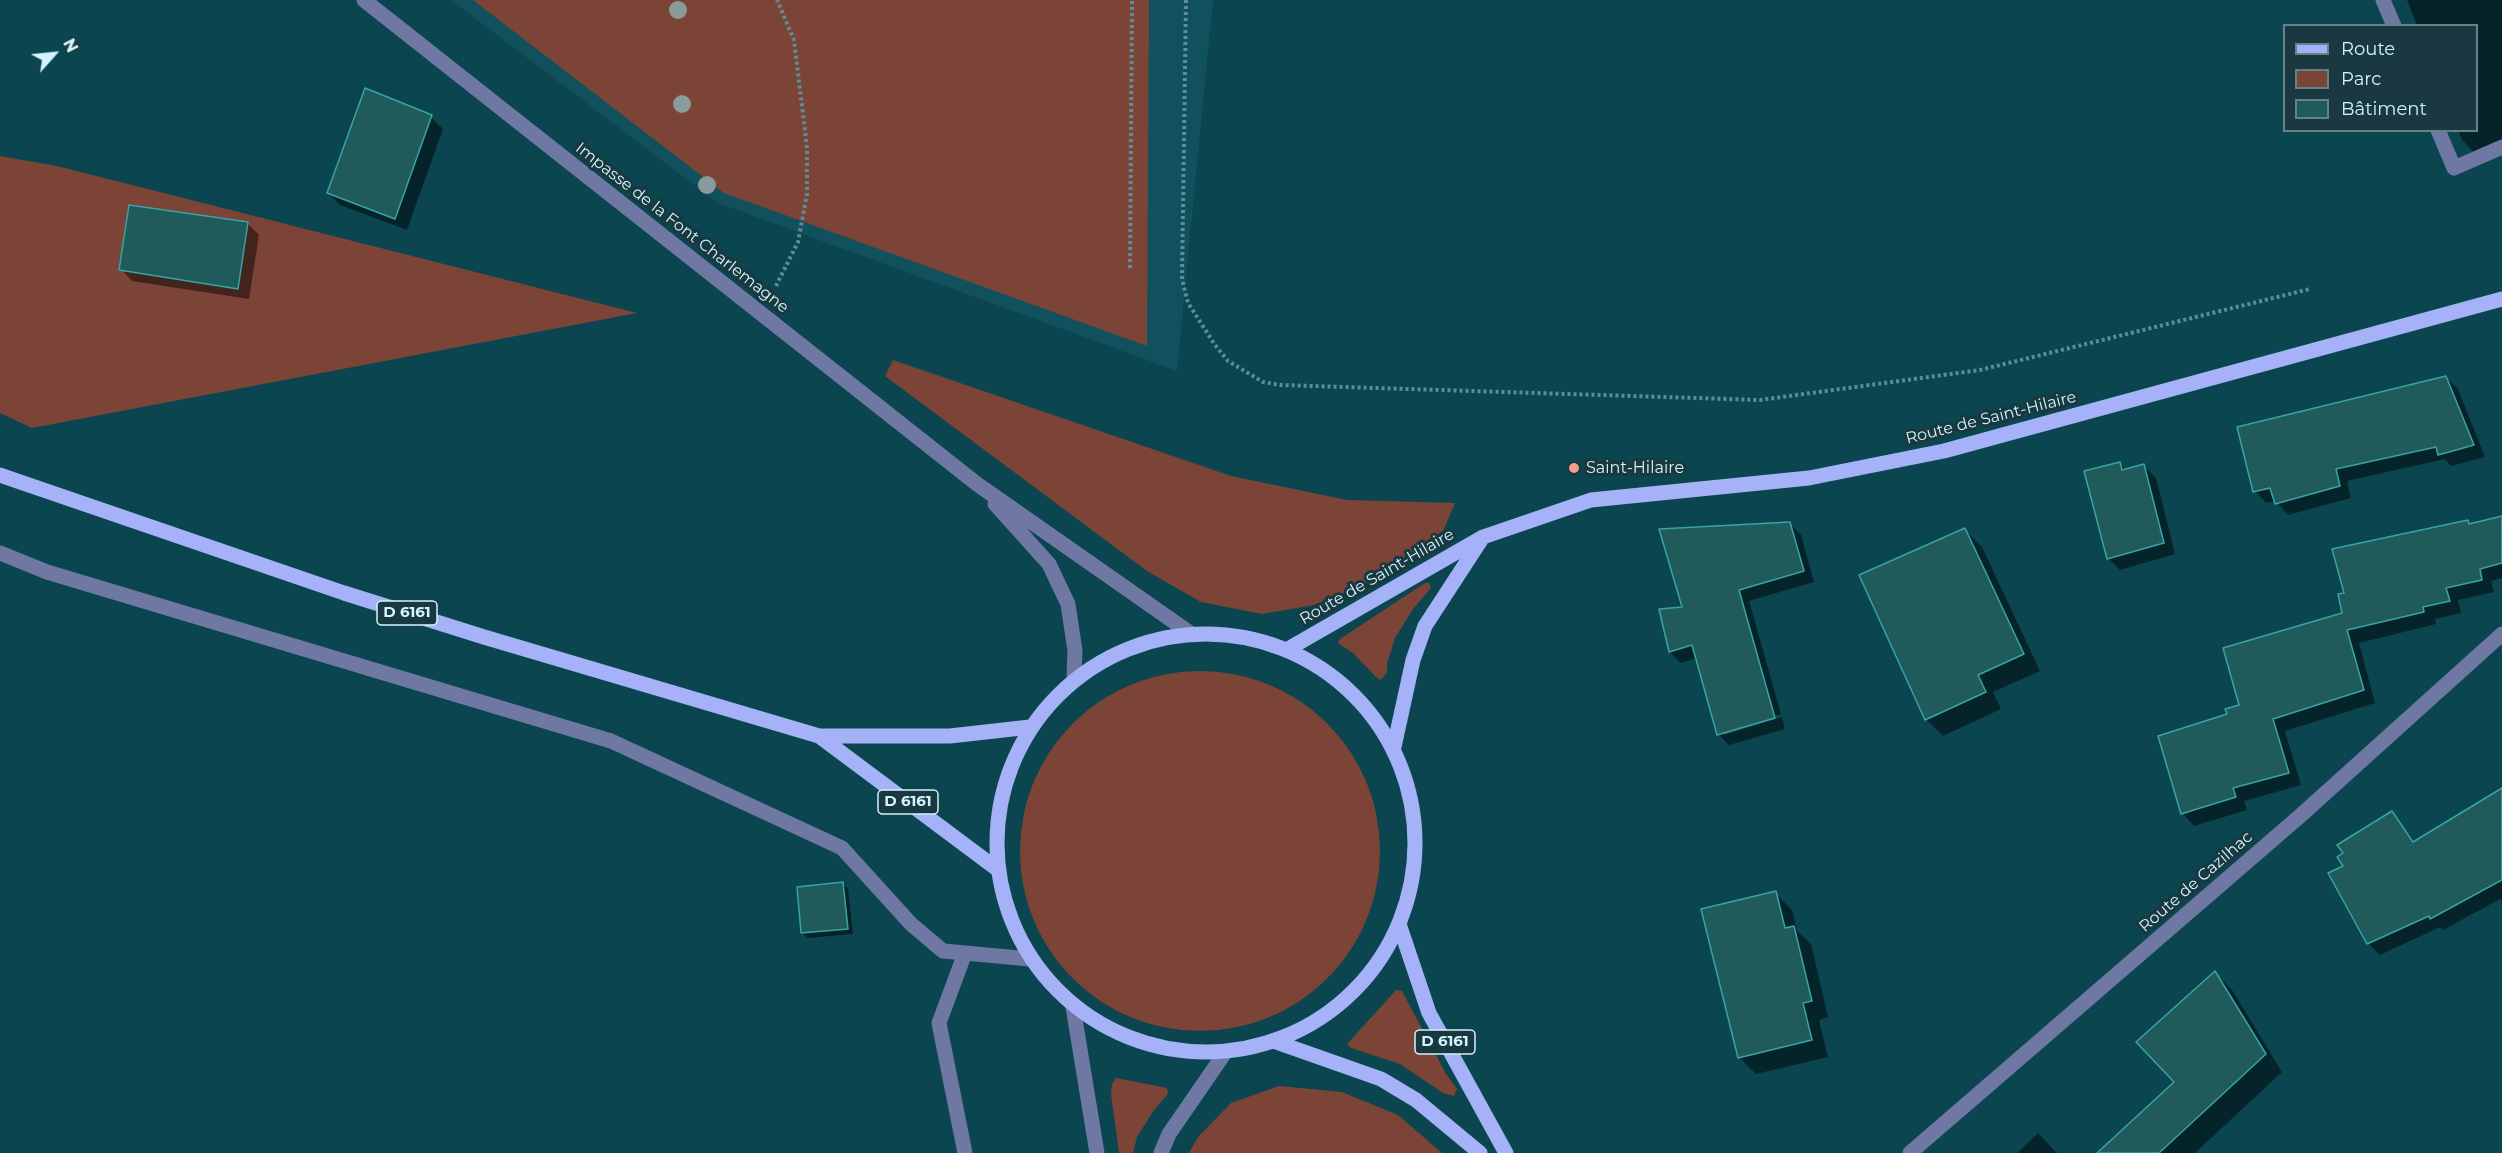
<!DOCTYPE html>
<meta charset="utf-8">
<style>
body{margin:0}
#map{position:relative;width:2502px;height:1153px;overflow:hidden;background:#0b4550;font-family:Montserrat,sans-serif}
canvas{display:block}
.legend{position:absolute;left:2283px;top:24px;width:195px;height:108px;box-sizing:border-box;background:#19383f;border:2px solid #63838b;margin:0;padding:8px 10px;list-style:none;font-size:18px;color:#d1f4fe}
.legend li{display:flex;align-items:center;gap:12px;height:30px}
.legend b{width:30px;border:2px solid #63838b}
.north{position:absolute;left:24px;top:24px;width:60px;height:60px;-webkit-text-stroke:4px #19383f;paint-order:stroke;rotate:63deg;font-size:16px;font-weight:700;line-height:24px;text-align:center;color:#d1f4fe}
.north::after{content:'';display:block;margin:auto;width:21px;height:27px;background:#d1f4fe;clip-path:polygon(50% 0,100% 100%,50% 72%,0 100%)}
</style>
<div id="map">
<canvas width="2502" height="1153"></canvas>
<ul class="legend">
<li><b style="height:8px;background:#a5b2f7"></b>Route</li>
<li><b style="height:16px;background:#7c4436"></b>Parc</li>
<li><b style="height:16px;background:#215a5a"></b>Bâtiment</li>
</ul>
<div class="north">N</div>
</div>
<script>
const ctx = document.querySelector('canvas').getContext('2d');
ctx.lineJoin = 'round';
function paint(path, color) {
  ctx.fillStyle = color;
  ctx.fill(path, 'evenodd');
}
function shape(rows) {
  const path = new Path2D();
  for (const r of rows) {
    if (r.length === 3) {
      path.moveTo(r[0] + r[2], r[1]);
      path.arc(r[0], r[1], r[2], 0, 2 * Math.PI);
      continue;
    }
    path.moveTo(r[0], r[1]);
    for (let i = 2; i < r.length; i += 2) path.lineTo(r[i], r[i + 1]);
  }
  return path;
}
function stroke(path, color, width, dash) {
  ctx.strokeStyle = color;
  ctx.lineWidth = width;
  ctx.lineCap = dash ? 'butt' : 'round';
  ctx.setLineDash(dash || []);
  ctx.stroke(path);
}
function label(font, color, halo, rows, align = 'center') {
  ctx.font = font + ' Montserrat,sans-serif';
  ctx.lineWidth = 6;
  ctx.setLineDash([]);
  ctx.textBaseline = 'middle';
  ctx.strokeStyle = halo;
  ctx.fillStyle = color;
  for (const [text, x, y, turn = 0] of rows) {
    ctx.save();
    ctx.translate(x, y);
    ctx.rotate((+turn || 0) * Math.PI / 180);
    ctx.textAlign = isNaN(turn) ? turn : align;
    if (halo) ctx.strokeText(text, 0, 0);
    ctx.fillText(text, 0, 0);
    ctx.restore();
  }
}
paint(shape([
 [451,0,1213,0,1177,371,718,203]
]), '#11515e');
paint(shape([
 [473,0,1149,0,1147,346,724,193],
 [0,156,57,166,637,313,32,428,0,413],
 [893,360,1231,476,1347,500,1455,503,1443,531,1362,586,1314,605,1262,614,1201,602,1147,571,885,376],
 [1425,583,1429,583,1431,588,1413,609,1395,638,1387,663,1387,672,1381,680,1377,678,1353,653,1338,643,1340,639],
 [1200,851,180],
 [1396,990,1402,991,1446,1074,1457,1089,1454,1096,1443,1093,1400,1064,1351,1048,1347,1044],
 [1116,1078,1167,1088,1168,1094,1154,1110,1137,1137,1133,1153,1119,1153,1111,1094,1112,1084],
 [1279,1086,1342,1092,1398,1115,1442,1153,1189,1153,1198,1137,1231,1103]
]), '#7c4436');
paint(shape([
 [2407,0,2502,0,2502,155,2484,162,2462,140,2458,130,2476,130,2476,26,2417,26],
 [431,117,443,129,407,230,340,205,328,193],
 [247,223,259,235,249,299,132,281,121,269],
 [2446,377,2458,389,2485,457,2451,466,2445,459,2347,481,2351,498,2288,515,2276,501,2266,503,2255,491],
 [2119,463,2127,471,2144,466,2156,478,2175,554,2120,570,2108,558],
 [2502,518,2502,578,2491,581,2494,592,2458,600,2461,613,2435,619,2436,624,2359,643,2375,703,2285,731,2301,785,2244,801,2247,810,2194,826,2182,813,2229,715,2343,614,2346,594,2468,521,2471,525],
 [1789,523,1801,535,1814,582,1749,601,1781,714,1724,731,1724,735,1782,717,1785,729,1729,745,1718,734,1697,658,1681,663,1670,652,1684,609],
 [1965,530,1982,547,2040,671,1993,692,2001,709,1943,736,1926,719],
 [2502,808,2502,901,2500,899,2443,930,2440,927,2380,955,2368,943,2346,867,2392,813,2416,843],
 [843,884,848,889,853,934,808,938,802,933],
 [1775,893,1792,910,1797,931,1811,944,1828,1017,1819,1020,1828,1057,1756,1074,1739,1057],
 [2215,973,2232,990,2282,1072,2195,1153,2100,1153,2177,1082],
 [2038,1133,2057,1153,2017,1153]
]), '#0007');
const building = shape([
 [365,88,432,115,395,219,327,193,365,88],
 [129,205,248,222,238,289,119,270,129,205],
 [2446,376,2474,445,2438,455,2436,447,2336,469,2340,486,2275,504,2270,488,2253,492,2237,427,2446,376],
 [2120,462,2122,470,2144,464,2164,543,2107,559,2084,471,2120,462],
 [2502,516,2502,563,2480,569,2482,580,2446,588,2450,601,2423,607,2424,612,2347,630,2364,690,2273,719,2289,773,2233,788,2236,797,2181,814,2158,736,2227,714,2225,709,2239,705,2223,648,2342,613,2338,594,2344,593,2332,549,2468,520,2469,524,2502,516],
 [1790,522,1804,571,1739,590,1775,718,1717,735,1692,645,1669,652,1659,609,1682,607,1659,529,1790,522],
 [1965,528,2024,654,1978,675,1986,692,1925,720,1859,575,1965,528],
 [2502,788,2502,880,2430,919,2429,916,2367,944,2328,873,2343,866,2337,857,2343,853,2337,845,2392,811,2413,842,2502,788],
 [843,882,848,929,801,933,797,887,843,882],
 [1776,891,1785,928,1794,926,1812,1001,1803,1003,1812,1040,1738,1058,1701,909,1776,891],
 [2215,971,2266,1054,2159,1153,2097,1153,2174,1082,2136,1042,2215,971]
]);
paint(building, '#215a5a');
stroke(building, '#36a5a5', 1.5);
stroke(shape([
 [1186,0,1182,279,1188,303,1215,345,1228,361,1263,382,1280,385,1760,400,1980,370,2310,289],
 [1130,268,1132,0],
 [776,286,798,242,807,194,807,147,794,40,777,0]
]), '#5d8e98', 4, [3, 3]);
stroke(shape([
 [364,0,977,484,1190,633],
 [2383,0,2394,26],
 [2438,130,2454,168,2502,147],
 [995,504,1049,564,1068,604,1075,651,1074,675],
 [0,553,47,572,611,741,842,848,911,924,943,951,1030,959],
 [1073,1007,1097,1153],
 [965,1153,939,1023,965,953],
 [1161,1153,1169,1134,1224,1054],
 [1910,1153,2300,816,2502,634]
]), '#6f78a2', 15);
stroke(shape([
 [0,475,344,593,484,637,819,736,950,736,1030,727],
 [1206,843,209],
 [1288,649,1483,537,1591,500,1809,478,1944,451,2502,299],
 [819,736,997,869],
 [1394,747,1413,660,1425,626,1481,540],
 [1399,924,1429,1013,1506,1153],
 [1276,1042,1381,1079,1416,1100,1480,1153]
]), '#a5b2f7', 15);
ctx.fillStyle = '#8b9a9b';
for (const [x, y] of [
 [678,10],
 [682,104],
 [707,185]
]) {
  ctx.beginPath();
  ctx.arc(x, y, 9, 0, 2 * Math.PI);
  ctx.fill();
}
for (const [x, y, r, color] of [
 [1574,468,6,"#f49e88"]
]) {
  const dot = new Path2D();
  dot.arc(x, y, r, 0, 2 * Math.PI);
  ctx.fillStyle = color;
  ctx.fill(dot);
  stroke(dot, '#19383f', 2);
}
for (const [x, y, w] of [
 [407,613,60],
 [908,802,60],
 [1445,1042,60]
]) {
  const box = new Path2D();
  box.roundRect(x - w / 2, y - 12, w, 24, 4.5);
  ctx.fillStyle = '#19383f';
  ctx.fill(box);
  stroke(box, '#d1f4fe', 1.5);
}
label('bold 15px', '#d1f4fe', null, [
 ["D 6161",407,613],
 ["D 6161",908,802],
 ["D 6161",1445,1042]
]);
label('16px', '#d1f4fe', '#19383f', [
 ["Impasse de la Font Charlemagne",682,228,38],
 ["Route de Saint-Hilaire",1991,418,-14],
 ["Route de Saint-Hilaire",1377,577,-30],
 ["Route de Cazilhac",2196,882,-41]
]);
label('16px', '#d1f4fe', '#19383f', [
 ["Saint-Hilaire",1586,468]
], 'left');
</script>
